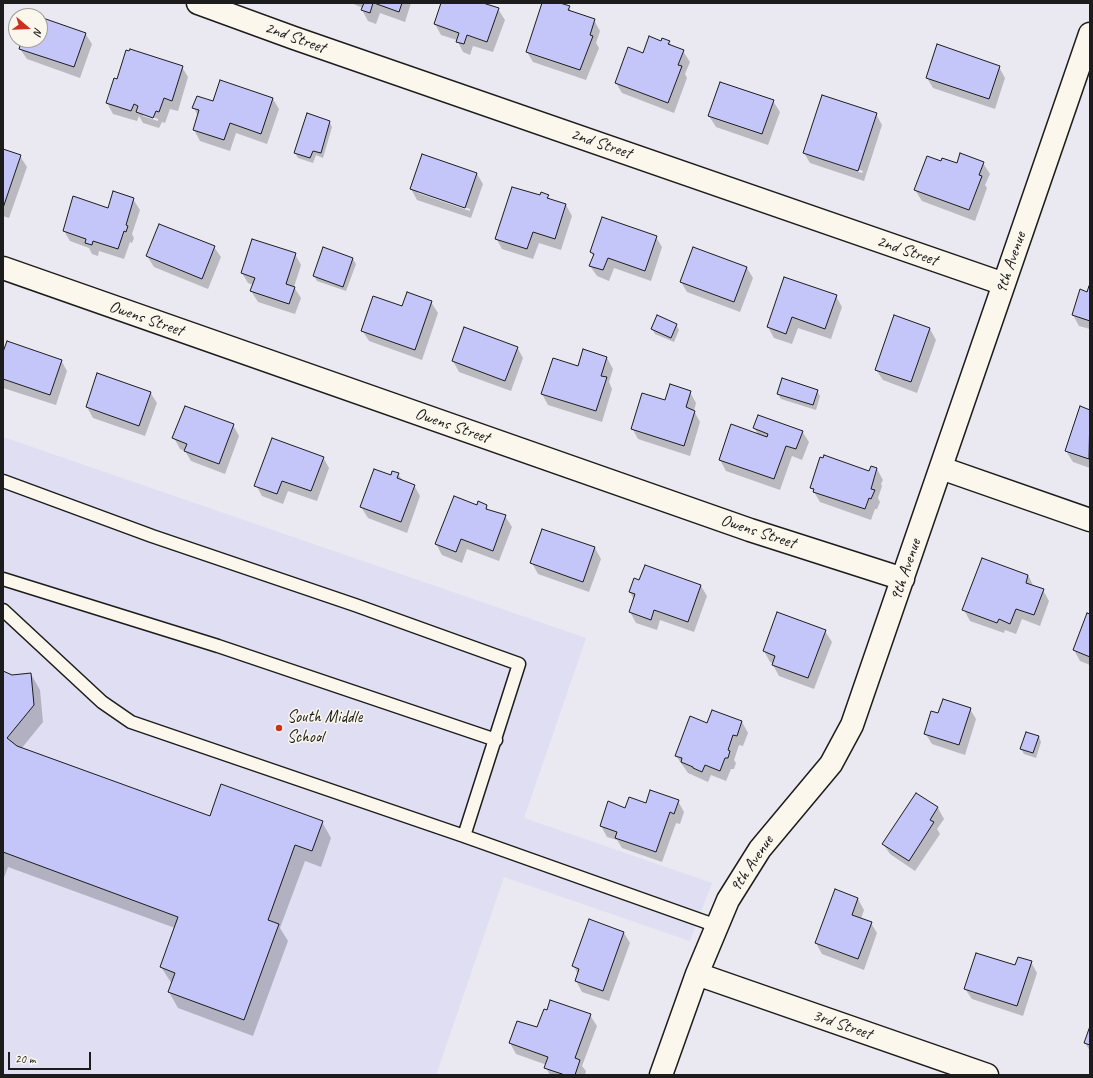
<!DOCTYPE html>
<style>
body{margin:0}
#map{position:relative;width:1093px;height:1078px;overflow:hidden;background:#eae8f0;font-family:Caveat,sans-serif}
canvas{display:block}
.frame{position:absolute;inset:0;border:4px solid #1c1c1c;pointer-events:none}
.north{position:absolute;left:8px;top:8px;width:40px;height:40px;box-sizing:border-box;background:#fbf7ec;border:1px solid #a29f99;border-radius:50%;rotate:109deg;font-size:11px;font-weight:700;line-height:16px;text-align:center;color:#1c1c1c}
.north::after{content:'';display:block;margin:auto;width:14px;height:18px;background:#c8321e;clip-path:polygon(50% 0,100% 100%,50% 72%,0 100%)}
.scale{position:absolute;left:8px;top:1052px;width:83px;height:18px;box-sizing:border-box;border:2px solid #1c1c1c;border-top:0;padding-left:5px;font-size:12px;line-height:14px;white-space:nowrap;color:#1c1c1c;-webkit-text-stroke:3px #fbf7ec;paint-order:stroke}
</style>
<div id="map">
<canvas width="1093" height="1078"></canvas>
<div class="frame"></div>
<div class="north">N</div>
<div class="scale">20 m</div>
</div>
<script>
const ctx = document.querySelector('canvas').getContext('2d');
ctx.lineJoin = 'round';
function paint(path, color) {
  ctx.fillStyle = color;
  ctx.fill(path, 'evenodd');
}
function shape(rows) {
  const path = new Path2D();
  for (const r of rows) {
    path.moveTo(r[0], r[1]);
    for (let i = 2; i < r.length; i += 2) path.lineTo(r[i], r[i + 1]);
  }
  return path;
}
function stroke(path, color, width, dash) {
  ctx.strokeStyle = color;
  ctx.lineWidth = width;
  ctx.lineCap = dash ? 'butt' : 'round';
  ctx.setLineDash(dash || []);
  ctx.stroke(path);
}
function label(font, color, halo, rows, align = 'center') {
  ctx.font = font + ' Caveat,sans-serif';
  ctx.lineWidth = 3;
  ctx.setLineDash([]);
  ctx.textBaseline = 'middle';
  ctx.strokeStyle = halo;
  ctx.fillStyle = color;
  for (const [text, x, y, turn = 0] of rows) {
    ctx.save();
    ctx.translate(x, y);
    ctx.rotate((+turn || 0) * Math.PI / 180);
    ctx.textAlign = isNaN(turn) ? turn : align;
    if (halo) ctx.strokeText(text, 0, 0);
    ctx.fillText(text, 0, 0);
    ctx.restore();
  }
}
paint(shape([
 [3,437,586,638,524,818,712,883,690,941,504,877,436,1075,3,1075]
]), '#dfdef3');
paint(shape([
 [351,3,411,3,405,22,380,13,376,24,368,21,362,10,363,8],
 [442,3,480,3,498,9,505,20,493,52,473,46,470,55,463,52,457,40,441,35,435,24],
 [543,3,557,3,569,7,572,13,594,20,600,31,596,43,599,48,586,80,533,62,527,52],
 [40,18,85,33,92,44,80,78,27,59,20,49,23,40,40,40],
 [669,41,672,47,683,51,690,62,685,74,687,78,674,113,622,93,616,83,644,54,661,42],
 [182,67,188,77,178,111,170,109,165,123,162,122,159,128,143,123,139,116,137,121,113,114,107,103],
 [143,114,158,119,158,121,143,116],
 [999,67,1005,78,995,109,933,88,927,78],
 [273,99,279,109,267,144,236,133,230,151,200,141,194,130,198,116,194,108,213,103],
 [773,101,780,112,768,145,716,127,709,116],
 [876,114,882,125,864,181,810,163,804,153],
 [812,154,863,171,862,173,812,156],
 [329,121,332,127,323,158,316,155,313,163,298,158,295,153],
 [3,150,20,156,27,167,9,218,3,216],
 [941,162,958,165,983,163,990,174,985,185,987,188,975,221,922,201,915,190],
 [477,174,483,184,471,218,417,200,411,189],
 [418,191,470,209,470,211,418,193],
 [548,196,550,200,566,205,572,216,561,250,539,243,533,259,502,249,496,238],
 [133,199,140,210,132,234,134,238,132,243,130,242,124,259,99,251,98,256,92,254,89,248,70,241,64,231,108,209],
 [656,237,662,247,651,281,614,268,609,281,597,276,590,266,594,257,591,252],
 [214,247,221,257,208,289,154,267,147,256],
 [295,254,301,265,294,287,301,298,295,314,258,302,251,291,253,285,248,283,242,273],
 [353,259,356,264,346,291,317,281,314,276],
 [747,268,753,278,740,312,687,292,681,282],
 [1090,287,1090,329,1079,326,1073,315],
 [836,296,842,307,831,339,798,328,792,344,774,338,768,327],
 [431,302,438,313,422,360,369,341,362,330,402,308],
 [676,324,679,330,674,342,655,334,652,329],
 [930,329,936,340,917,393,883,380,876,370],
 [517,347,523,358,511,391,459,372,453,361],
 [3,355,61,360,67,371,56,405,3,388],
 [607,358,613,369,609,382,612,389,602,422,548,405,542,394,579,367],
 [817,391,820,396,816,410,781,399,778,394],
 [150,392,157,403,145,436,93,418,87,407],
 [690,392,696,403,694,411,700,422,690,456,638,439,632,428,666,402],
 [1081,408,1090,411,1090,468,1073,462,1066,451],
 [233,425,239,436,225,474,191,461,185,451,180,449,174,438],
 [754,428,802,431,809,442,802,460,792,456,780,490,726,471,720,460,758,434],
 [323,457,329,468,317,501,288,491,283,504,262,496,256,485],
 [877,469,883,480,881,484,882,486,878,498,880,502,877,509,875,509,871,520,820,502,811,487],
 [398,474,403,481,414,485,420,496,407,533,368,518,361,507,391,477],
 [477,506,486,506,489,511,505,516,512,527,499,561,467,549,462,563,442,555,436,544],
 [595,548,601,559,589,592,538,574,532,563],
 [645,566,701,586,707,596,694,632,660,620,657,630,636,623,630,612,634,600,630,592,640,581],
 [1028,575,1034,587,1043,590,1049,601,1040,626,1022,619,1016,634,1005,630,1004,633,970,621,964,610],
 [1090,616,1090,665,1080,661,1074,650],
 [825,631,832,642,814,689,779,676,773,665,773,663,770,662,764,651],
 [3,673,12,676,31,674,40,690,43,722,21,749,210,818,322,822,331,838,321,867,305,861,280,928,288,941,253,1036,178,1008,169,992,172,984,161,967,175,928,8,867,3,880],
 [970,709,976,719,965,755,932,744,925,733],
 [713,712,742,722,748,733,743,746,739,745,734,760,736,763,734,769,731,769,726,781,711,775,708,782,688,773,676,756,708,724],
 [1039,737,1041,742,1036,758,1024,754,1021,749],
 [916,794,938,808,944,819,937,829,940,834,915,871,890,854,883,844],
 [678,801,684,812,680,824,676,823,662,862,622,848,617,840,607,837,601,826,626,809,646,804],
 [835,891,858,899,864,910,861,919,871,923,877,933,864,970,822,954,816,943],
 [624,933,630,943,609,1001,582,992,576,981,578,975,574,966],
 [1031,962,1037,973,1023,1016,972,999,965,989,1015,967],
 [590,1015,597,1026,582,1066,586,1071,585,1075,550,1075,546,1068,547,1065,516,1054,510,1043,538,1029],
 [1090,1029,1090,1051,1085,1043]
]), '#0003');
const building = shape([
 [364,3,373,3,370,13,361,10,364,3],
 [374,3,402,3,399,12,374,3],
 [441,3,483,3,499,8,487,42,467,35,464,44,456,42,459,33,434,24,441,3],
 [542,3,560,3,570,6,568,10,595,19,590,35,593,36,580,70,526,52,542,3],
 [40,17,86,33,74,67,19,49,22,40,40,40,40,17],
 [649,36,661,41,662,38,670,41,668,44,684,50,678,65,682,66,668,103,615,83,628,47,643,53,649,36],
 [937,44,1000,66,989,99,926,78,937,44],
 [130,49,183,66,172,101,164,98,159,112,156,111,153,118,136,112,138,106,134,104,131,111,106,103,114,78,117,79,126,50,129,51,130,49],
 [220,80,273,98,261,134,230,123,224,140,193,130,199,110,192,108,197,96,213,101,220,80],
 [720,82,774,100,762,134,708,116,720,82],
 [822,95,877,113,858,171,803,153,822,95],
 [307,113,330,121,321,153,313,151,310,158,294,153,307,113],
 [3,149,21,155,3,208,3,149],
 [960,153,984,162,979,175,982,176,969,210,914,190,927,156,941,161,942,158,957,163,960,153],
 [422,154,477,173,465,208,410,189,422,154],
 [512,187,540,195,541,192,549,195,547,198,566,204,555,239,533,232,527,249,495,239,512,187],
 [113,191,134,198,126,225,128,226,126,232,124,231,118,249,93,241,92,245,85,243,86,239,63,231,73,196,108,208,113,191],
 [602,217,657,236,645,271,608,258,603,270,589,266,594,254,590,252,602,217],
 [159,224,215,246,202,279,146,256,159,224],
 [252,239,296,253,286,284,295,287,289,304,250,291,255,278,241,273,252,239],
 [323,247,353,258,343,287,313,276,323,247],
 [693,247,747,267,734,302,680,282,693,247],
 [784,277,837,295,825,329,792,317,786,334,767,327,784,277],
 [1089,286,1090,286,1090,321,1072,315,1080,289,1087,292,1089,286],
 [407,292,432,301,415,350,361,331,373,296,402,306,407,292],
 [657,315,677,324,671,338,651,329,657,315],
 [894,315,930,328,911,382,875,370,894,315],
 [464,327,518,347,505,381,452,361,464,327],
 [7,341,62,360,50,395,3,379,3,352,7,341],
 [583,349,607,357,601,376,607,377,596,411,541,394,553,358,578,366,583,349],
 [97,373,151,392,139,426,86,407,97,373],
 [782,378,818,390,813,405,777,394,782,378],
 [670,384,691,391,686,407,695,411,684,446,631,429,642,393,665,400,670,384],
 [185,406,234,424,219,464,184,451,187,444,172,438,185,406],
 [1080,406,1090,410,1089,459,1065,451,1080,406],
 [758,415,803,431,796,449,786,446,774,479,719,460,731,424,767,437,768,434,753,428,758,415],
 [272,438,324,457,311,491,282,481,277,494,254,486,272,438],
 [824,455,869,471,871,466,877,468,871,489,875,490,871,499,869,498,865,509,813,492,814,489,810,488,820,457,823,458,824,455],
 [374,469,391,475,392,471,399,473,397,478,415,485,401,522,360,507,374,469],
 [454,496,477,505,478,501,487,505,486,509,506,515,493,551,461,539,456,552,435,544,454,496],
 [542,529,595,547,583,582,530,563,542,529],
 [982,558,1028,575,1026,583,1044,589,1034,615,1016,609,1010,624,999,619,997,623,962,610,982,558],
 [645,565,701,585,688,622,654,610,651,620,629,612,635,594,629,592,634,578,639,580,645,565],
 [777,612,826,630,808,678,772,665,775,656,763,651,777,612],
 [1087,613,1090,614,1090,657,1073,650,1087,613],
 [3,671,12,675,31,673,34,705,7,738,17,746,210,816,221,784,323,821,312,851,295,845,268,920,279,924,244,1020,168,992,175,973,160,967,178,917,3,852,3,671],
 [943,699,971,708,959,745,924,734,931,711,938,713,943,699],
 [712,710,742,721,737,736,733,735,728,750,730,751,728,758,725,758,720,771,705,765,702,772,693,768,693,767,681,762,682,758,675,756,690,716,707,723,712,710],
 [1026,732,1039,736,1033,753,1020,749,1026,732],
 [650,790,679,800,674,814,670,812,656,852,615,838,617,832,600,826,608,801,625,808,629,797,646,803,650,790],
 [916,793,938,807,930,820,934,822,909,861,882,844,916,793],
 [835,889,858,898,852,915,872,922,858,959,815,943,835,889],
 [589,919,624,932,603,991,575,981,579,969,572,966,589,919],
 [976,953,1015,965,1018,957,1032,961,1017,1006,964,989,976,953],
 [550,1000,591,1014,575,1058,580,1060,575,1075,565,1075,544,1068,548,1057,509,1043,517,1021,537,1027,544,1009,547,1010,550,1000],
 [1090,1026,1090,1045,1084,1043,1090,1026]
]);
paint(building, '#c4c6f9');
stroke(building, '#1c1c1c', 1);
const service = shape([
 [3,481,152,536,355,605,519,664,464,836,131,722,102,702,3,610],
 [3,579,218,646,496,740],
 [464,836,717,926]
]);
const minor = shape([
 [198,3,294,38,1004,284],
 [3,268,750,530,903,579],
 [941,468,1090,520],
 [697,974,987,1075],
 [661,1075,697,974,728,900,760,849,831,764,852,725,1090,34]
]);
stroke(service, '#1c1c1c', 15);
stroke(minor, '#1c1c1c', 25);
stroke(service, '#fbf7ec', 12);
stroke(minor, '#fbf7ec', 22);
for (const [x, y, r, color] of [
 [279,728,4,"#c8321e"]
]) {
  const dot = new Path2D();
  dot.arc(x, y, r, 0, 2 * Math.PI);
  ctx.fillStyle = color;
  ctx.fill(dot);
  stroke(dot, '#fbf7ec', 1.5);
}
label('17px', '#1c1c1c', '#fbf7ec', [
 ["2nd Street",295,38,20],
 ["2nd Street",601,144,19],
 ["2nd Street",907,251,19],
 ["9th Avenue",1011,263,-71],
 ["Owens Street",146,319,19],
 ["Owens Street",452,426,19],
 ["Owens Street",758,532,18],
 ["9th Avenue",906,570,-71],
 ["9th Avenue",752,864,-56],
 ["3rd Street",842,1025,19]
]);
label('17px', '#1c1c1c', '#fbf7ec', [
 ["South Middle",287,718],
 ["School",287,738]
], 'left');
</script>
